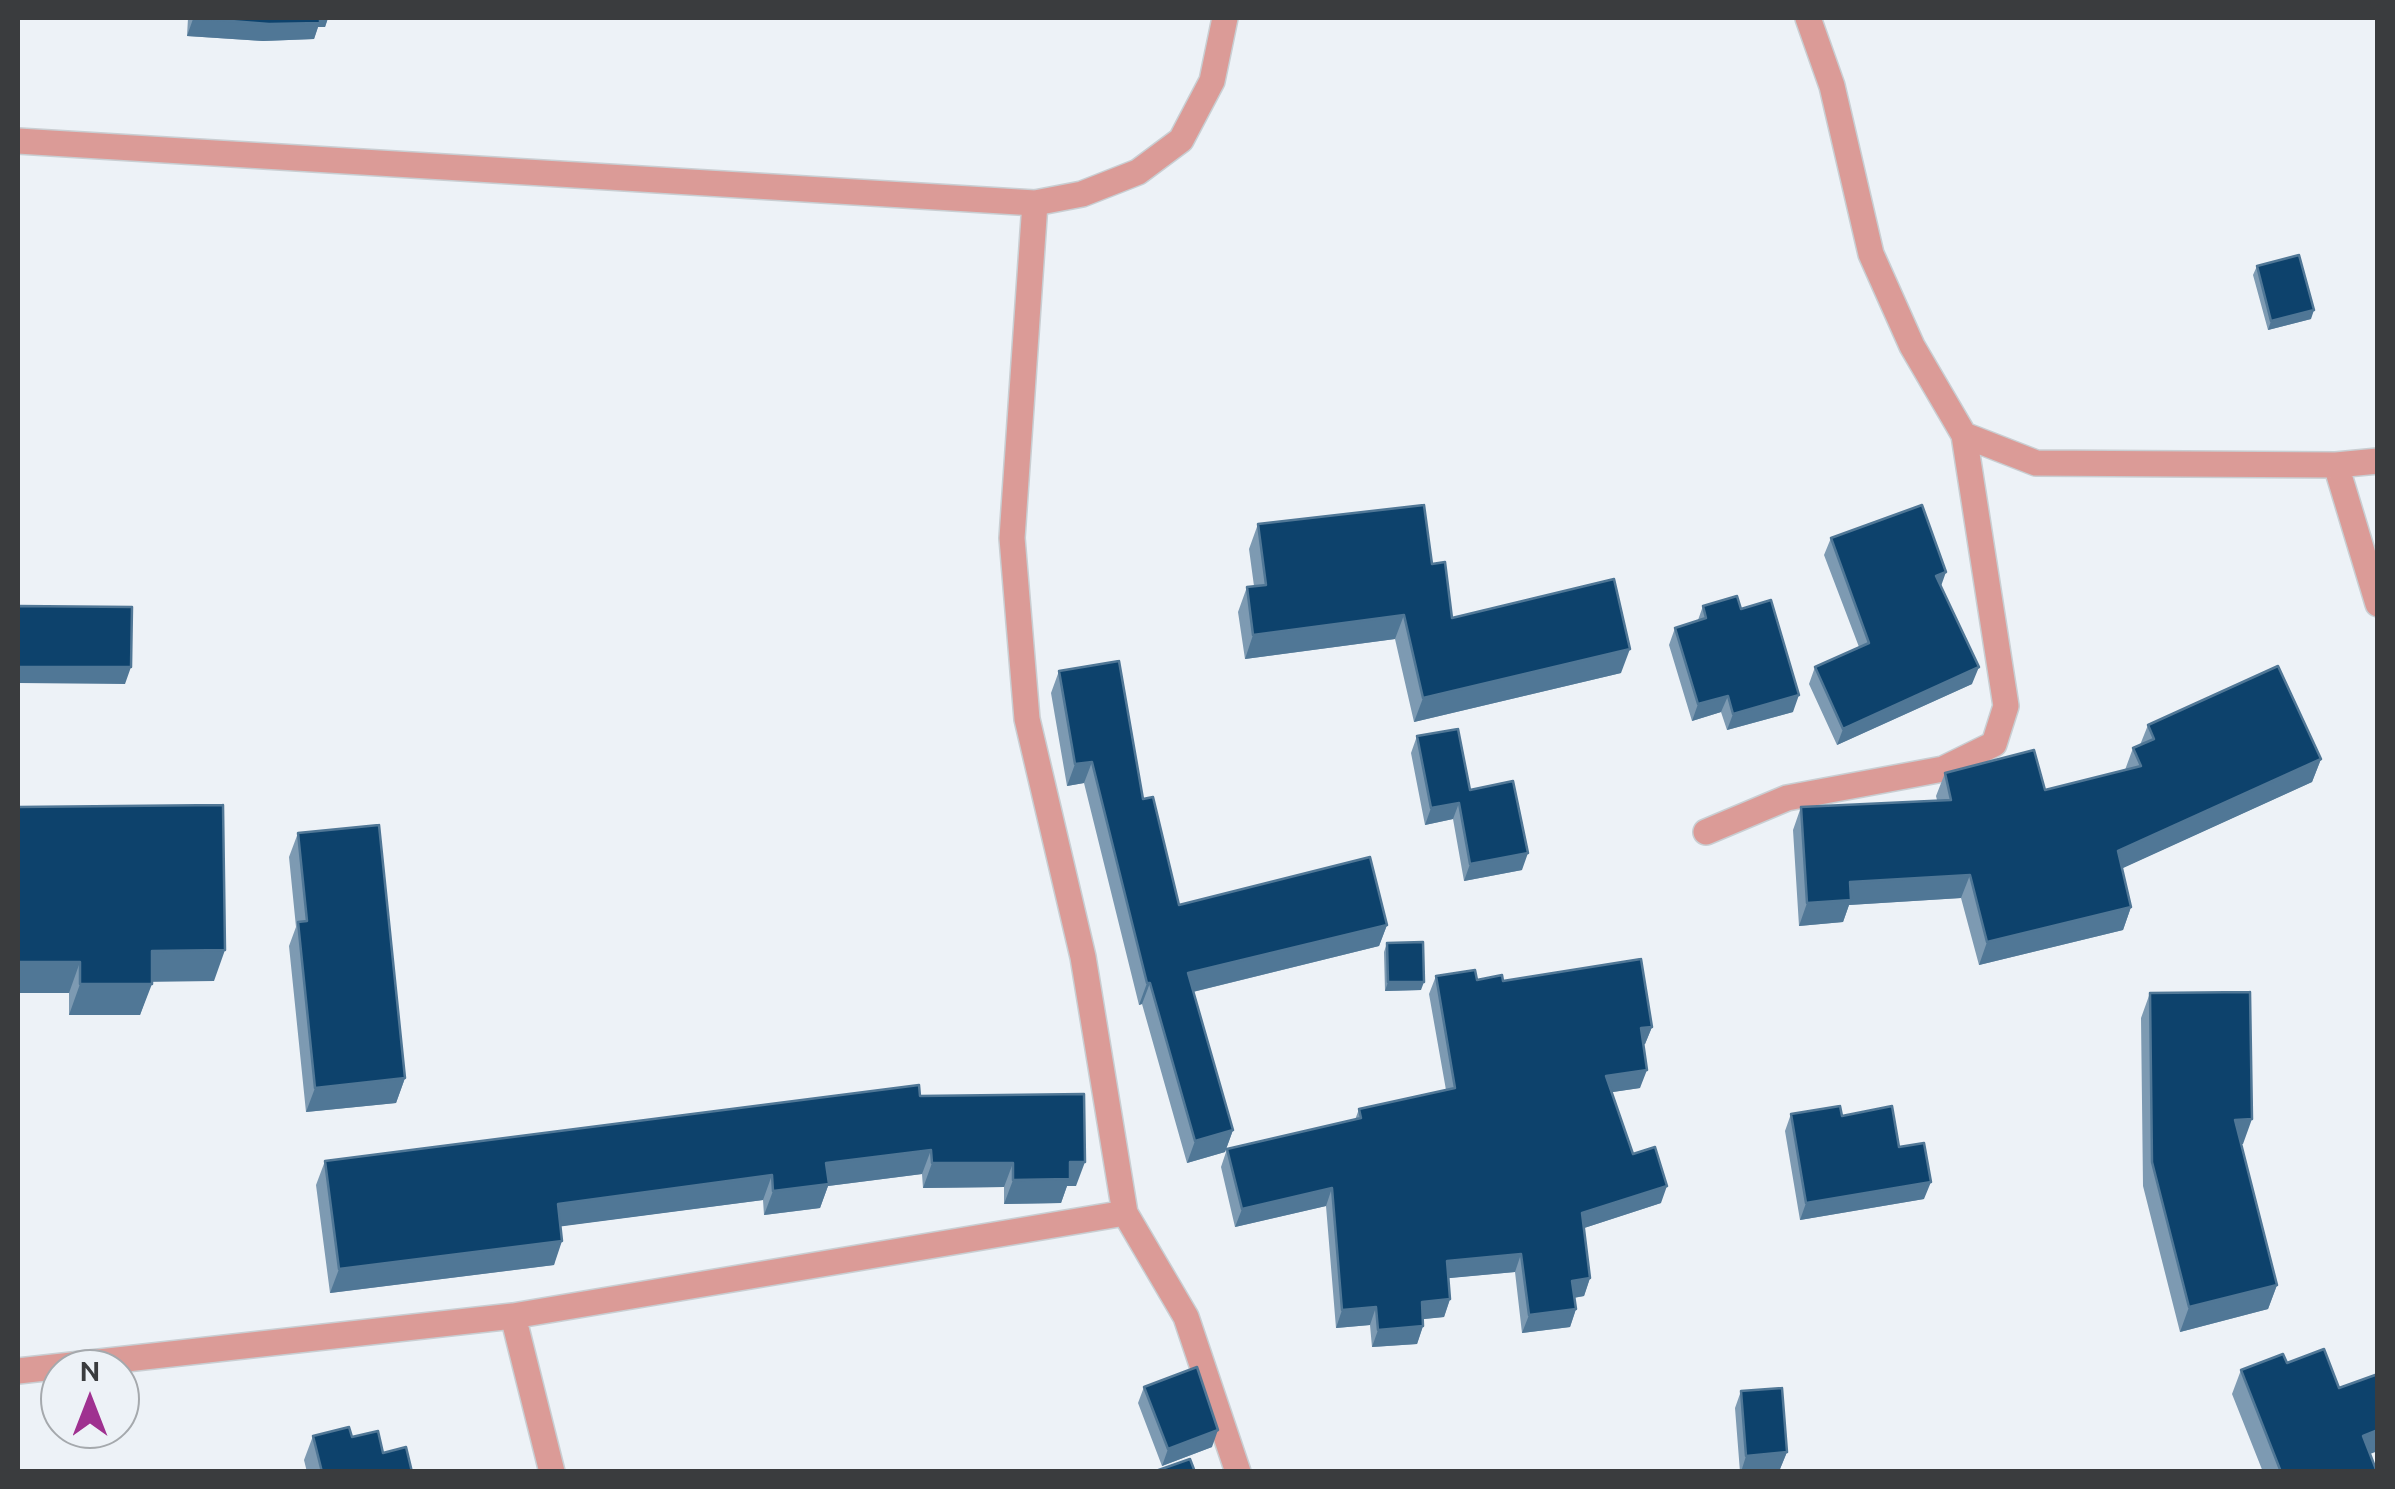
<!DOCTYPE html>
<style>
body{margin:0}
#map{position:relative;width:2395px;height:1489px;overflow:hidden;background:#edf2f7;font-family:Ubuntu,sans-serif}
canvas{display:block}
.frame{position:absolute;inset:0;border:20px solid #3a3c3e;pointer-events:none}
.north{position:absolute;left:40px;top:1349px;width:100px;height:100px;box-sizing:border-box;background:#edf2f7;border:2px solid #a5a9ad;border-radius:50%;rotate:0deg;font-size:28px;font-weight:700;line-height:40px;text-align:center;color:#3a3c3e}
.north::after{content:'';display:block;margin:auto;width:35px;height:45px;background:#9f3190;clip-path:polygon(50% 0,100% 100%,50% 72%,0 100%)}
</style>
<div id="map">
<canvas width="2395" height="1489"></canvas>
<div class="frame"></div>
<div class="north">N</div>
</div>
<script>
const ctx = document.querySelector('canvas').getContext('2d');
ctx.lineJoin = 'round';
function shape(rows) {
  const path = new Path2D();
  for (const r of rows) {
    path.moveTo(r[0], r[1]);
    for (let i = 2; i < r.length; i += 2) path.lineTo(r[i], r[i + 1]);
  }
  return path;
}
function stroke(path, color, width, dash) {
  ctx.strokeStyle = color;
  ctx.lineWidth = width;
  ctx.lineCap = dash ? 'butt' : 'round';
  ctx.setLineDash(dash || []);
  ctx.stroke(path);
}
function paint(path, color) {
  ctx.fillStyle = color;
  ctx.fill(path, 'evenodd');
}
const minor = shape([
 [1808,18,1832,86,1871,254,1912,346,1964,435,2036,463,2336,465,2378,461],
 [18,141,1035,203,1082,194,1138,172,1181,140,1212,81,1225,18],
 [1035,203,1012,538,1027,719,1083,957,1125,1213,1186,1317,1238,1472],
 [2336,465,2378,604],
 [1706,832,1787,798,1943,769,1994,744,2006,706,1964,435],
 [513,1316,552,1472],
 [18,1371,513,1316,1125,1213]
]);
stroke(minor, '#c9ced2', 28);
stroke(minor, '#db9b97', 25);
paint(shape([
 [188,18,328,18,325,27,318,27,314,39,263,41,187,36],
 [2257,266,2311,319,2268,330,2253,275],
 [1258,524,1432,564,1452,618,1621,673,1414,722,1395,639,1245,659,1238,612,1247,587,1254,586,1249,549],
 [1831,538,1941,586,1972,684,1837,745,1809,684,1815,667,1859,647,1824,555],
 [1703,606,1741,609,1793,712,1727,730,1721,712,1692,721,1669,645,1675,628,1698,620],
 [1059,671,1143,799,1179,905,1387,925,1379,946,1193,992,1233,1130,1225,1152,1187,1163,1142,1004,1139,1005,1084,783,1067,786,1051,693],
 [2148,725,2321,759,2312,782,2122,868,2131,907,2123,930,1979,965,1961,898,1849,905,1843,922,1799,926,1793,830,1801,807,1937,800,1936,796,1945,773,2045,790,2125,770,2133,748,2140,745],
 [1417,736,1470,790,1522,870,1464,881,1453,819,1425,825,1411,753],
 [18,807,214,981,152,981,140,1015,69,1015,69,993],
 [298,833,405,1078,396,1103,306,1112,289,946,296,927,289,857],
 [1387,943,1421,990,1385,991,1384,952],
 [1436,976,1503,981,1652,1027,1645,1044,1643,1045,1640,1088,1612,1092,1633,1154,1661,1203,1584,1228,1590,1278,1584,1296,1574,1298,1576,1309,1570,1327,1522,1333,1515,1272,1448,1278,1450,1299,1444,1317,1423,1319,1423,1326,1417,1344,1372,1347,1370,1325,1336,1328,1326,1206,1235,1227,1221,1167,1227,1149,1355,1120,1359,1109,1446,1090,1429,994],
 [2150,993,2243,1144,2241,1144,2277,1285,2268,1309,2180,1332,2143,1186,2141,1018],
 [920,1096,1076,1186,1067,1186,1061,1203,1004,1204,1004,1187,923,1188,922,1174,828,1186,820,1208,764,1215,763,1200,561,1226,554,1265,330,1293,316,1185,325,1161],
 [1791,1114,1842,1116,1924,1199,1800,1220,1785,1131],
 [2287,1363,2339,1388,2377,1472,2263,1472,2232,1394,2241,1370],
 [1144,1387,1212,1447,1162,1466,1138,1403],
 [1741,1391,1787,1452,1780,1469,1740,1472,1735,1408],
 [313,1436,352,1437,383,1453,412,1472,307,1472,304,1460]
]), '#7d9ab2');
paint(shape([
 [328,18,325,27,318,27,314,39,263,41,187,36,193,19],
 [2314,310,2311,319,2268,330,2271,321],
 [1946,572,1940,589,1936,576],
 [1404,615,1395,639,1245,659,1253,635],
 [1630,649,1621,673,1414,722,1423,698],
 [18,667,131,667,125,684,18,683],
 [1979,667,1972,684,1837,745,1843,729],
 [1799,695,1793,712,1727,730,1733,714],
 [1728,696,1721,712,1692,721,1698,704],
 [2321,759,2312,782,2110,874,2118,851],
 [1092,762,1084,783,1067,786,1075,764],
 [1459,803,1453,819,1425,825,1431,808],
 [1528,853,1522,870,1464,881,1470,864],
 [1970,875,1961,898,1849,905,1843,922,1799,926,1807,903,1850,882],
 [2131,907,2123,930,1979,965,1987,942],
 [1387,925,1379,946,1180,995,1188,973],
 [225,950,214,981,140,982,152,951],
 [18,962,80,962,69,993,18,993],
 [1388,982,1424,982,1421,990,1385,991],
 [1147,983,1150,983,1142,1004,1139,1005],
 [80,984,152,984,140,1015,69,1015],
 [1652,1027,1645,1044,1634,1046,1641,1028],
 [1647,1070,1640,1088,1600,1094,1606,1076],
 [405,1078,396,1103,306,1112,315,1088],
 [2252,1119,2243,1144,2226,1144,2235,1120],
 [1233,1130,1225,1152,1187,1163,1195,1141],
 [931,1150,922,1174,828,1186,820,1208,764,1215,773,1191,826,1163],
 [1070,1162,1085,1162,1076,1186,1067,1186,1061,1203,1004,1204,1013,1180],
 [932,1163,1013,1163,1004,1187,923,1188],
 [772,1175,763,1200,549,1228,558,1204],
 [1931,1182,1924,1199,1800,1220,1806,1203],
 [1667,1186,1661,1203,1575,1231,1582,1213],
 [1332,1188,1326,1206,1235,1227,1242,1209],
 [562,1241,554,1265,330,1293,339,1269],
 [1521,1254,1515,1272,1440,1279,1447,1261],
 [1590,1278,1584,1296,1566,1299,1572,1281],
 [2277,1285,2268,1309,2180,1332,2189,1307],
 [1450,1299,1444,1317,1415,1320,1422,1302],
 [1376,1307,1370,1325,1336,1328,1342,1310],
 [1576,1309,1570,1327,1522,1333,1529,1315],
 [1423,1326,1417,1344,1372,1347,1378,1330],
 [1218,1430,1212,1447,1162,1466,1168,1449],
 [2378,1430,2378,1451,2354,1460,2363,1436],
 [1787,1452,1780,1469,1741,1472,1746,1456]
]), '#507796');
const building = shape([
 [193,18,320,18,320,23,269,24,193,18],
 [2299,255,2314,310,2271,321,2257,266,2299,255],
 [1424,505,1432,564,1445,562,1452,618,1614,579,1630,649,1423,698,1404,615,1253,635,1247,587,1266,585,1258,524,1424,505],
 [1922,505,1946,572,1936,576,1979,667,1843,729,1815,667,1869,643,1831,538,1922,505],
 [1737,596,1741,609,1771,600,1799,695,1733,714,1728,696,1698,704,1675,628,1706,618,1703,606,1737,596],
 [18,606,132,607,131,667,18,667,18,606],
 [1119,661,1143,799,1153,797,1179,905,1370,857,1387,925,1188,973,1233,1130,1195,1141,1150,983,1147,983,1092,762,1075,764,1059,671,1119,661],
 [2278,666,2321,759,2118,851,2131,907,1987,942,1970,875,1850,882,1851,900,1807,903,1801,807,1951,800,1945,773,2034,750,2045,790,2141,766,2133,748,2154,739,2148,725,2278,666],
 [1458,729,1470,790,1513,781,1528,853,1470,864,1459,803,1431,808,1417,736,1458,729],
 [223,805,225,950,152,951,152,984,80,984,80,962,18,962,18,807,223,805],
 [379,825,405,1078,315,1088,298,922,307,921,298,833,379,825],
 [1423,942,1424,982,1388,982,1387,943,1423,942],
 [1641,959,1652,1027,1641,1028,1647,1070,1606,1076,1633,1154,1655,1147,1667,1186,1582,1213,1590,1278,1572,1281,1576,1309,1529,1315,1521,1254,1447,1261,1450,1299,1422,1302,1423,1326,1378,1330,1376,1307,1342,1310,1332,1188,1242,1209,1227,1149,1361,1118,1359,1109,1455,1088,1436,976,1475,970,1477,980,1502,975,1503,981,1641,959],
 [2250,992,2252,1119,2235,1120,2277,1285,2189,1307,2152,1162,2150,993,2250,992],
 [919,1085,920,1096,1084,1094,1085,1162,1070,1162,1070,1179,1013,1180,1013,1163,932,1163,931,1150,826,1163,829,1184,773,1191,772,1175,558,1204,562,1241,339,1269,325,1161,919,1085],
 [1840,1106,1842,1116,1892,1106,1899,1147,1924,1143,1931,1182,1806,1203,1791,1114,1840,1106],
 [2324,1349,2339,1388,2378,1374,2378,1430,2363,1436,2377,1472,2281,1472,2241,1370,2283,1354,2287,1363,2324,1349],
 [1197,1367,1218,1430,1168,1449,1144,1387,1197,1367],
 [1782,1388,1787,1452,1746,1456,1741,1391,1782,1388],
 [349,1427,352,1437,378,1431,383,1453,406,1447,412,1472,322,1472,313,1436,349,1427],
 [1190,1459,1195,1472,1153,1472,1190,1459]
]);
paint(building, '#0d426c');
stroke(building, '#507796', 2.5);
</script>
